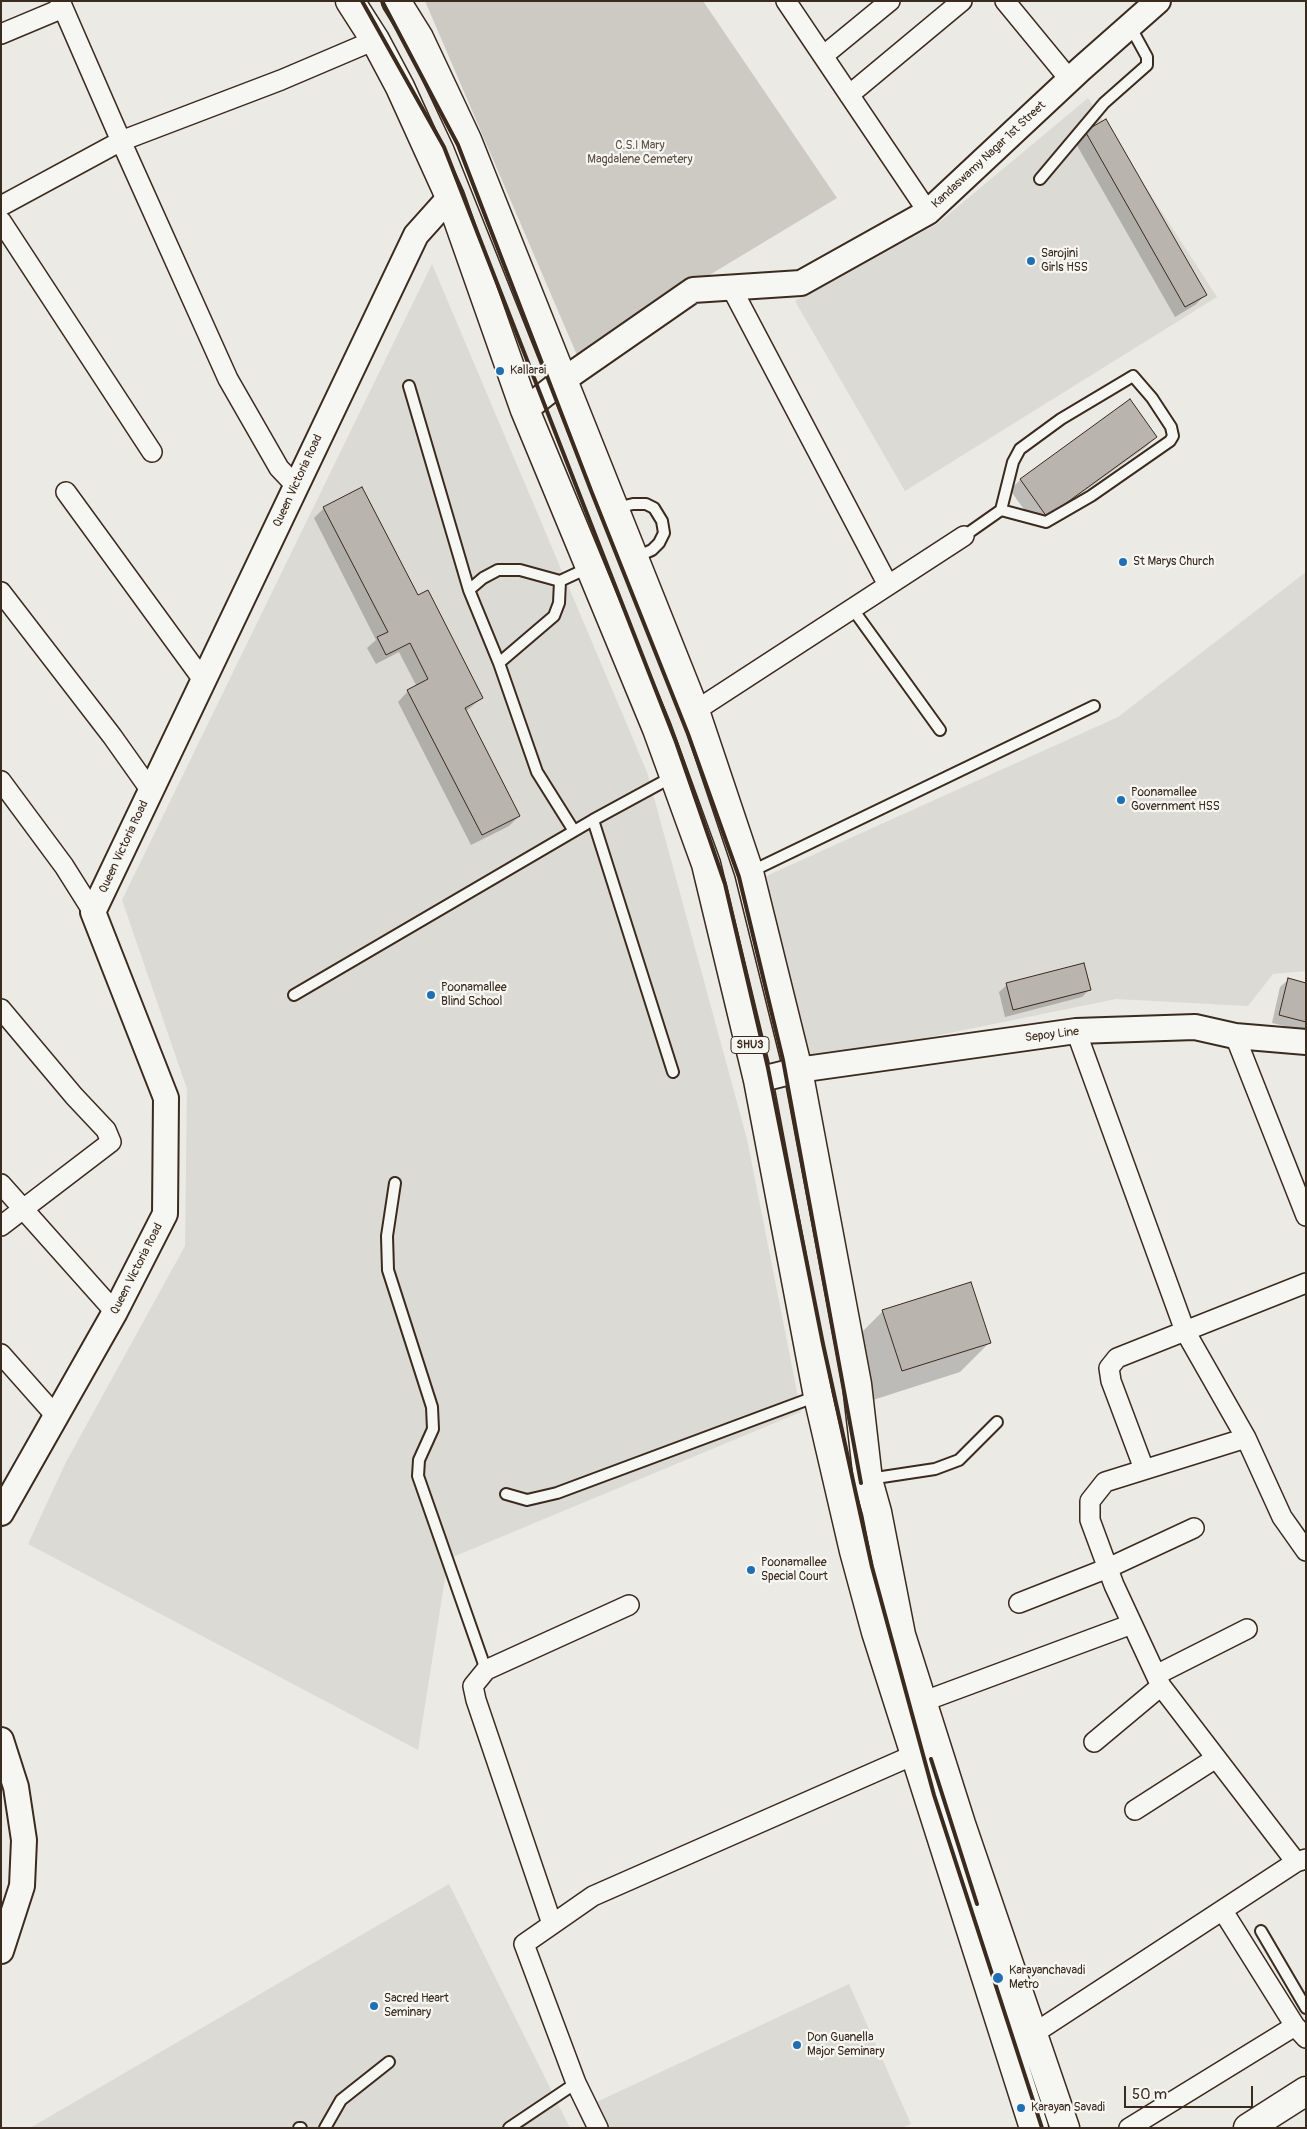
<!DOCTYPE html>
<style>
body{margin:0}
#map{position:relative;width:1307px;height:2129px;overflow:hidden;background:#ebeae5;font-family:Pangolin,sans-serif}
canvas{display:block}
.frame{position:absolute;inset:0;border:2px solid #3b2a1e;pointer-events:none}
.scale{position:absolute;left:1124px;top:2086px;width:129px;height:22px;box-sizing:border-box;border:2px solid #3b2a1e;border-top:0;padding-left:6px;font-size:15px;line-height:18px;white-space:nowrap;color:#3b2a1e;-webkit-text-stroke:4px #f6f6f2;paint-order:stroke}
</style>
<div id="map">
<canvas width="1307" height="2129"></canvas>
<div class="frame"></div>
<div class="scale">50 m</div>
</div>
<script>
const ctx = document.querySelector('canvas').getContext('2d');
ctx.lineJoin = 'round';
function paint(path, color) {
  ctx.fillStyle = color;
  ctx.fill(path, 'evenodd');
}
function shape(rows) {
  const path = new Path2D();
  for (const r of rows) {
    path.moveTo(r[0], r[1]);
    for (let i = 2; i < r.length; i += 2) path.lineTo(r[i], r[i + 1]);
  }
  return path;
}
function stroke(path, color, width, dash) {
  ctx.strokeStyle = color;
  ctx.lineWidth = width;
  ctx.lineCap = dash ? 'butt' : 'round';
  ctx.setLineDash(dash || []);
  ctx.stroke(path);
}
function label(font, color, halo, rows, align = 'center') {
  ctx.font = font + ' Pangolin,sans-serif';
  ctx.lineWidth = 4.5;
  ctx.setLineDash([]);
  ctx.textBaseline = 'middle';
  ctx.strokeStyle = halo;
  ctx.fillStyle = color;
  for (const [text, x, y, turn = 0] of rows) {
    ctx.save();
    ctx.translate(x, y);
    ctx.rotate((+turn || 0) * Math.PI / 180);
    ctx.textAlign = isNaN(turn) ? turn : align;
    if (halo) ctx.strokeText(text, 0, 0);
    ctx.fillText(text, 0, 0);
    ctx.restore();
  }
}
paint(shape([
 [1088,98,1217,297,905,491,795,301,937,224],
 [432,264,647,772,747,1139,801,1412,448,1559,418,1750,28,1544,66,1462,185,1246,187,1089,122,900],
 [1306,572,1306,971,1273,974,1248,1006,1116,999,798,1064,753,882,1118,717],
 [449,1884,570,2128,30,2128],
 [849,1984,911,2124,902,2128,598,2128,588,2106]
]), '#dcdad4');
paint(shape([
 [425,1,703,1,837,198,577,355]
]), '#cdcac4');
paint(shape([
 [1106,121,1205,295,1195,305,1175,317,1075,142,1085,132],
 [1130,401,1156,437,1146,447,1036,526,1010,490,1020,480],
 [324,508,418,597,482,698,465,712,519,816,509,826,471,845,398,702,408,691,417,687,399,652,376,664,367,648,376,640,314,518],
 [1288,980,1306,984,1306,1031,1272,1023,1280,987],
 [1007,985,1090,989,1082,997,1005,1017,999,992],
 [883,1311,990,1342,960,1372,873,1400,854,1340]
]), '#0003');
const building = shape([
 [1106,119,1207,295,1185,307,1085,131,1106,119],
 [1130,399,1157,437,1047,517,1020,479,1130,399],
 [362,487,418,595,428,590,483,698,465,708,520,816,482,835,407,690,428,679,410,643,386,655,377,637,388,632,323,507,362,487],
 [1084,963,1091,990,1013,1010,1006,983,1084,963],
 [1288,978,1306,983,1306,1022,1279,1015,1288,978],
 [971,1282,991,1343,902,1371,882,1310,971,1282]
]);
paint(building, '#bab4ae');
stroke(building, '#3b2a1e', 1);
const service = shape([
 [1040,179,1104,103,1147,65,1147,57,1130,26],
 [409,386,469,590,483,578,498,570,520,570,560,581],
 [616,508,633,504,646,504,654,508,662,521,664,533,659,543,652,550,636,557],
 [964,536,1001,510,1013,462,1020,449,1061,419,1133,376,1152,398,1171,427,1173,436,1170,441,1091,496,1046,522,1001,510],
 [469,590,499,663],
 [852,608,940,730],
 [593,820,673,1072],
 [574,831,537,772,499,663,554,616,559,603,560,581,590,567],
 [750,872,1094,706],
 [294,995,593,820,672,777],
 [395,1183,387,1236,388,1270,432,1407,433,1429,419,1460,418,1476,486,1670],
 [869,1479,935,1469,959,1460,997,1422],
 [506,1494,527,1500,557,1493,817,1396],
 [1261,1931,1306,2008],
 [299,2128,301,2128],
 [325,2128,341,2100,389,2062],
 [509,2128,576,2083]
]);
const minor = shape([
 [60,1,121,141,228,379,279,468,296,486],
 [786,1,928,212],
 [1005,1,1070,80],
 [1,34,63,8],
 [823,56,890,1],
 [849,95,962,1],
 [1,206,121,141,281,80,375,40],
 [1,221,152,452],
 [732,289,888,585],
 [66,492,203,680],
 [1,592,112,736,151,791],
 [695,711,964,536],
 [1,781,64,866,93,912],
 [1,1009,74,1096,106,1130,111,1142,1,1226],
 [1076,1031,1185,1331,1246,1438,1282,1517,1306,1551],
 [1235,1036,1306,1216],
 [1,1184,115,1312],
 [1,1354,55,1415],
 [1246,1438,1105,1482,1090,1501,1090,1520,1114,1585,1161,1686,1296,1862],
 [1144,1469,1111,1381,1109,1368,1117,1358,1306,1283],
 [1019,1603,1108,1568,1194,1528],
 [1156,1675,1247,1629],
 [922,1702,1132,1624],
 [1094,1742,1161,1686],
 [1135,1810,1216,1758],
 [1223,1911,1295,2026,1306,2038],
 [552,1924,476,1700,473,1686,486,1670,629,1605],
 [1033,2034,1296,1862,1306,1859],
 [598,2128,576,2083,524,1944,593,1896,925,1750],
 [1129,2128,1295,2026]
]);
const tertiary = shape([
 [525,410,562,381,693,290,801,283,928,212,1081,69,1158,1],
 [758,1080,798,1070,1076,1031,1195,1027,1235,1036,1306,1042],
 [1,1513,115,1312,165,1214,166,1098,93,912,416,235,450,197],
 [1,1740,16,1787,24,1840,22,1886,1,1951]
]);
const primary = shape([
 [350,1,375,40,400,87,450,197,525,410,657,729,706,864,758,1080,818,1396,854,1551,876,1632,1034,2128],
 [396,1,419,38,467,140,695,711,749,872,798,1070,857,1384,868,1480,877,1512,901,1635,961,1824,1065,2128],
 [1248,2128,1306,2091]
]);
stroke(service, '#3b2a1e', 14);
stroke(minor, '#3b2a1e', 22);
stroke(tertiary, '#3b2a1e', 28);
stroke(primary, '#3b2a1e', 31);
stroke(service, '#f6f6f2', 10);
stroke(minor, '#f6f6f2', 19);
stroke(tertiary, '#f6f6f2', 24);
stroke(primary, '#f6f6f2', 28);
stroke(shape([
 [362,1,444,147,676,742,725,884,768,1068,823,1344,872,1567,934,1795,1042,2128],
 [382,1,458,145,592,493,688,734,739,877,783,1060,861,1483],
 [931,1759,977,1904]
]), '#3b2a1e', 4);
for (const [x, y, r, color] of [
 [1031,261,5,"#1f6fb2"],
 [500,371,5,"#1f6fb2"],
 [1123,562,5,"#1f6fb2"],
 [1121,800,5,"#1f6fb2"],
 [431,995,5,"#1f6fb2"],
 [751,1570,5,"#1f6fb2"],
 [998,1978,6,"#1f6fb2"],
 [374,2006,5,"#1f6fb2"],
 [797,2045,5,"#1f6fb2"],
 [1021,2108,5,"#1f6fb2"]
]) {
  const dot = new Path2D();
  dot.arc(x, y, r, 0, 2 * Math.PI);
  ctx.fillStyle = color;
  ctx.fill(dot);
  stroke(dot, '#f6f6f2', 2);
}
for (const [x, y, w] of [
 [750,1045,38]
]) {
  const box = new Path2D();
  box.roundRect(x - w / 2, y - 8.5, w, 17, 4);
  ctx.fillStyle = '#f6f6f2';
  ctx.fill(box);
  stroke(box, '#3b2a1e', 1);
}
label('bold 11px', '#3b2a1e', null, [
 ["SHU3",750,1045]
]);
label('12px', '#605248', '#f6f6f2', [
 ["C.S.I Mary",640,146],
 ["Magdalene Cemetery",640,160]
]);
label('12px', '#3b2a1e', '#f6f6f2', [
 ["Kandaswamy Nagar 1st Street",989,155,-43],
 ["Queen Victoria Road",298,481,-65],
 ["Queen Victoria Road",124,847,-65],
 ["Sepoy Line",1052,1035,-7],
 ["Queen Victoria Road",137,1269,-63]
]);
label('12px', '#3b2a1e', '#f6f6f2', [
 ["Sarojini",1041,254],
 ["Girls HSS",1041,268],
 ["Kallarai",510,371],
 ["St Marys Church",1133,562],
 ["Poonamallee",1131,793],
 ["Government HSS",1131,807],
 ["Poonamallee",441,988],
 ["Blind School",441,1002],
 ["Poonamallee",761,1563],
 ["Special Court",761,1577],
 ["Karayanchavadi",1009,1971],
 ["Metro",1009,1985],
 ["Sacred Heart",384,1999],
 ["Seminary",384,2013],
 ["Don Guanella",807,2038],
 ["Major Seminary",807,2052],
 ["Karayan Savadi",1031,2108]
], 'left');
</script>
